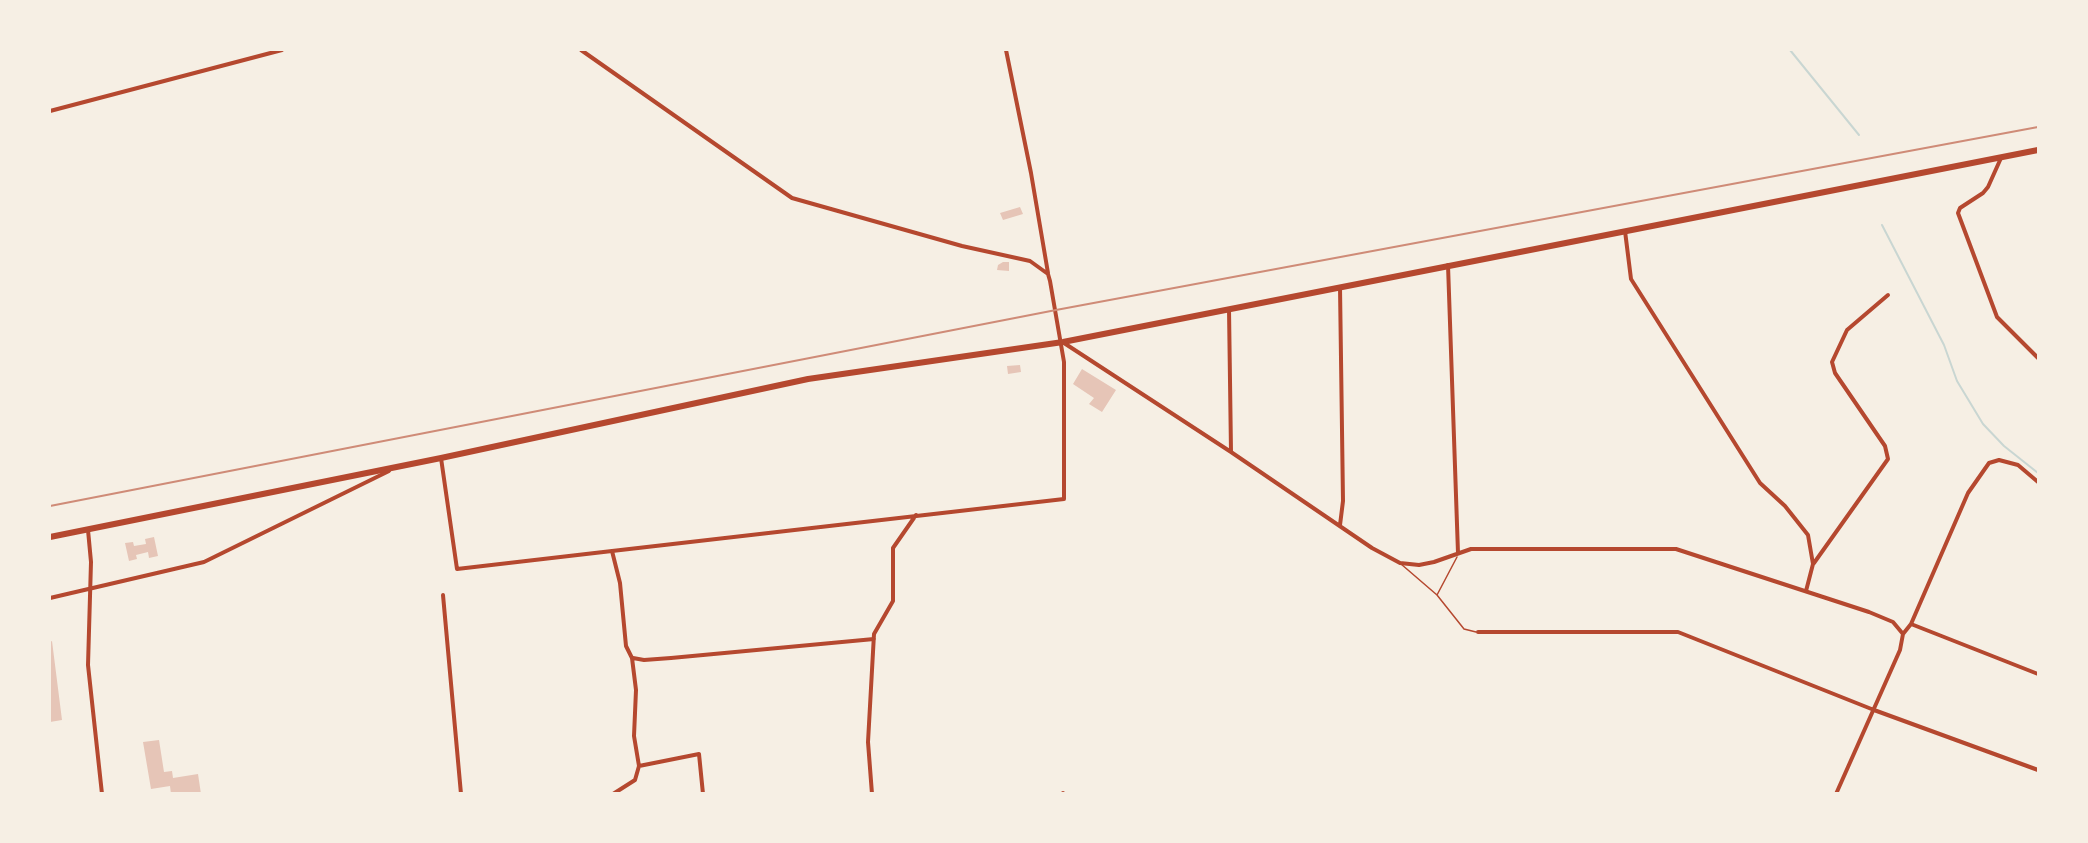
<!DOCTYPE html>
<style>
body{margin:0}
#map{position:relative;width:2088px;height:843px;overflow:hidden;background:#f6efe4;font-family:"Playfair Display",serif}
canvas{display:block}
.frame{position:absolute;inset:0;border:51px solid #f6efe4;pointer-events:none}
</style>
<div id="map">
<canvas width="2088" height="843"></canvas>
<div class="frame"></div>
</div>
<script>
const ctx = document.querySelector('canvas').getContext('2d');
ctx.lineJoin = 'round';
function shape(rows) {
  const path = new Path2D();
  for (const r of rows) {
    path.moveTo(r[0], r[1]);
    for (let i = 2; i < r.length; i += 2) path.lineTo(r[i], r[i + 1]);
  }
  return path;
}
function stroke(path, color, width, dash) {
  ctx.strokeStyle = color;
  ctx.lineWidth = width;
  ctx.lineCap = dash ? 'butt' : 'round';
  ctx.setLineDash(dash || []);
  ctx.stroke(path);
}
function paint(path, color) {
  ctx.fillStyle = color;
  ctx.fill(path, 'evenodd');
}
stroke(shape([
 [1790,50,1859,135],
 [1882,225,1944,345,1957,381,1983,424,2004,446,2038,473]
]), '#c9d6d2', 2);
paint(shape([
 [1020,207,1023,214,1003,220,1000,213],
 [1003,262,1009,262,1009,271,997,270,998,265],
 [1020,365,1021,372,1008,374,1007,366],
 [1082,369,1116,390,1102,412,1089,404,1094,398,1073,384],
 [154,537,158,556,149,558,148,552,136,555,137,559,129,561,125,543,133,542,134,546,146,544,145,539],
 [52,641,62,720,50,722,50,642],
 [159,740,164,772,172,771,173,778,198,774,201,794,171,794,170,786,151,789,143,742]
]), '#e6c5b7');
stroke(shape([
 [1401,564,1437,595,1464,629,1476,632],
 [1437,595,1457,557]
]), '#b5482f', 1.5);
stroke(shape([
 [581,50,792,198,962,246,1030,261,1048,274,1050,281,1064,362,1064,499,612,551,620,583,626,646,632,658,636,690,634,736,639,766,635,780,613,794],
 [1006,50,1031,173,1048,273],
 [50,111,282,50],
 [2001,158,1988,187,1983,193,1960,208,1958,213,1997,317,2038,358],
 [1625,231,1631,279,1760,483,1785,506,1808,535,1813,564,1806,591],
 [1448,265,1458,553],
 [1229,309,1231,452],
 [1064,343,1231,452,1372,548,1400,563,1419,565,1434,562,1471,549,1676,549,1869,612,1893,622,1903,634],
 [441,458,457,569,612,551],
 [1340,525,1343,501,1340,287],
 [88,530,91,562,88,665,102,794],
 [1814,563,1888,459,1885,446,1835,373,1832,362,1847,330,1888,295],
 [443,595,461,794],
 [50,598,204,562,389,471],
 [1911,624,2038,674],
 [1478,632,1678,632,1874,710,2038,770],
 [633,658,644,660,671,658,874,639],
 [639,766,699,754,703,794],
 [1063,793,1063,794],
 [872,794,868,742,874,634,893,601,893,548,916,515],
 [1836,794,1900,650,1903,634,1911,624,1968,493,1989,463,1999,460,2018,465,2038,482]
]), '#b5482f', 4);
stroke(shape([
 [50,537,441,458,808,379,1063,342,2038,150]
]), '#b5482f', 6);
stroke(shape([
 [50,506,1056,310,2038,127]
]), '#cf8b77', 2);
</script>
